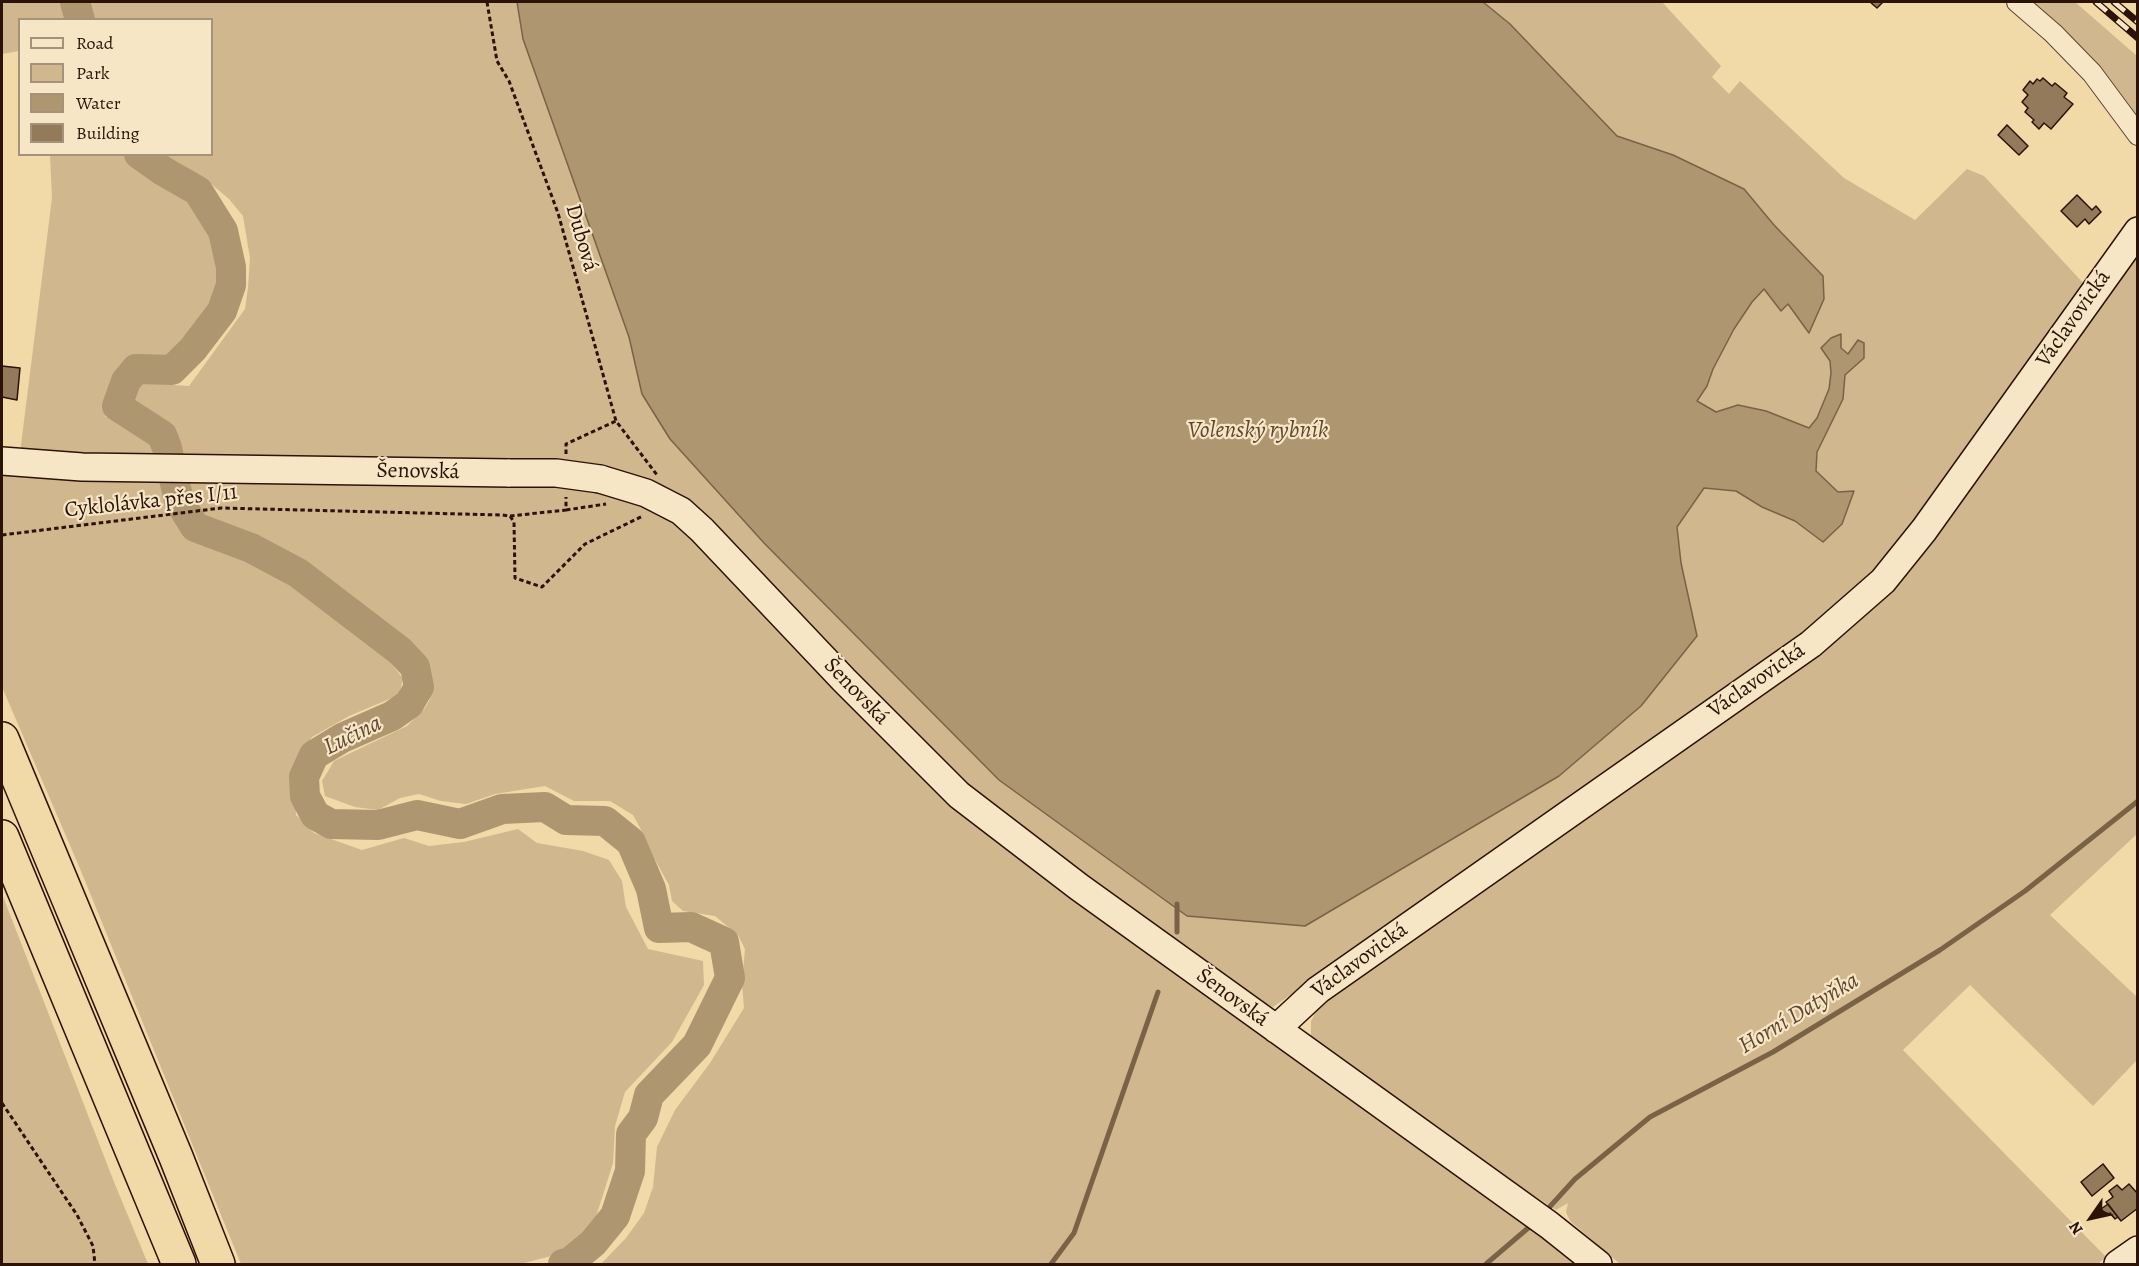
<!DOCTYPE html>
<meta charset="utf-8">
<style>
body{margin:0}
#map{position:relative;width:2139px;height:1266px;overflow:hidden;background:#f1d9a8;font-family:Alegreya,serif}
canvas{display:block}
.frame{position:absolute;inset:0;border:3px solid #2c1307;pointer-events:none}
.legend{position:absolute;left:18px;top:18px;width:195px;height:138px;box-sizing:border-box;background:#f6e6c6;border:2px solid #a5927a;margin:0;padding:8px 10px;list-style:none;font-size:18px;color:#2c1307}
.legend li{display:flex;align-items:center;gap:12px;height:30px}
.legend b{width:30px;border:2px solid #a5927a}
.north{position:absolute;left:2061px;top:1188px;width:60px;height:60px;-webkit-text-stroke:4px #f6e6c6;paint-order:stroke;rotate:236deg;font-size:16px;font-weight:700;line-height:24px;text-align:center;color:#2c1307}
.north::after{content:'';display:block;margin:auto;width:21px;height:27px;background:#2c1307;clip-path:polygon(50% 0,100% 100%,50% 72%,0 100%)}
</style>
<div id="map">
<canvas width="2139" height="1266"></canvas>
<div class="frame"></div>
<ul class="legend">
<li><b style="height:8px;background:#f6e6c6"></b>Road</li>
<li><b style="height:16px;background:#d0b78d"></b>Park</li>
<li><b style="height:16px;background:#ae9671"></b>Water</li>
<li><b style="height:16px;background:#927a5b"></b>Building</li>
</ul>
<div class="north">N</div>
</div>
<script>
const ctx = document.querySelector('canvas').getContext('2d');
ctx.lineJoin = 'round';
function paint(path, color) {
  ctx.fillStyle = color;
  ctx.fill(path, 'evenodd');
}
function shape(rows) {
  const path = new Path2D();
  for (const r of rows) {
    path.moveTo(r[0], r[1]);
    for (let i = 2; i < r.length; i += 2) path.lineTo(r[i], r[i + 1]);
  }
  return path;
}
function stroke(path, color, width, dash) {
  ctx.strokeStyle = color;
  ctx.lineWidth = width;
  ctx.lineCap = dash ? 'butt' : 'round';
  ctx.setLineDash(dash || []);
  ctx.stroke(path);
}
function label(font, color, halo, rows, align = 'center') {
  ctx.font = font + ' Alegreya,serif';
  ctx.lineWidth = 4.5;
  ctx.setLineDash([]);
  ctx.textBaseline = 'middle';
  ctx.strokeStyle = halo;
  ctx.fillStyle = color;
  for (const [text, x, y, turn = 0] of rows) {
    ctx.save();
    ctx.translate(x, y);
    ctx.rotate((+turn || 0) * Math.PI / 180);
    ctx.textAlign = isNaN(turn) ? turn : align;
    if (halo) ctx.strokeText(text, 0, 0);
    ctx.fillText(text, 0, 0);
    ctx.restore();
  }
}
paint(shape([
 [2,2,67,2,71,19,20,20,19,51,2,54],
 [90,2,517,2,524,39,629,337,642,394,670,439,764,543,999,780,1681,563,1677,527,1704,488,1736,491,1762,507,1795,521,1823,541,1849,504,1853,491,1838,492,1815,471,1817,452,1842,399,1845,375,1864,358,1849,354,1841,348,1841,334,1830,360,1831,373,1829,389,1817,418,1809,428,1766,411,1738,405,1716,412,1697,401,1707,386,1713,369,1734,329,1752,302,1764,288,1781,311,1788,304,1809,332,1814,319,1774,225,1744,189,1673,155,1617,136,1510,24,1483,2,1662,2,1721,66,1712,77,1729,94,1740,81,1844,178,1915,220,1967,169,1984,176,2085,285,1902,547,1812,631,1273,1007,1230,987,1021,832,911,735,682,495,616,470,579,462,505,463,177,456,168,426,149,412,127,403,134,388,143,383,189,386,245,309,248,288,250,258,243,216,229,199,203,177,161,155,212,154,212,20,93,19],
 [2029,2,2075,2,2137,56,2137,128],
 [50,155,129,155,156,174,193,197,215,234,221,269,215,300,177,348,160,360,134,359,122,373,105,417,122,418,156,439,162,456,20,453,52,198],
 [2137,245,2137,834,2050,915,2137,997,2137,1060,2093,1106,1970,985,1903,1050,2106,1257,2100,1262,2098,1264,1620,1264,1570,1221,1566,1212,1568,1203,1556,1210,1492,1168,1311,1040,1311,1021,1321,1003,1806,661,1857,622,1894,585],
 [2,473,589,487,637,502,683,525,901,755,1489,1194,1578,1264,601,1264,626,1238,644,1213,653,1187,657,1147,675,1110,710,1063,744,1008,742,985,745,949,738,935,715,916,683,911,672,901,669,885,654,858,645,837,633,815,610,801,574,801,545,786,495,794,466,804,441,801,419,794,400,798,378,810,355,807,325,796,322,781,334,761,407,726,425,708,430,699,432,687,429,674,421,659,356,605,301,568,246,541,197,523,185,504,151,504,177,505,194,532,247,551,276,565,390,661,403,679,399,695,349,716,312,737,302,752,295,776,296,815,314,833,362,850,404,838,429,846,464,842,518,829,537,843,583,851,609,860,622,881,626,907,648,949,703,961,704,985,672,1042,625,1092,615,1126,613,1163,595,1220,563,1253,524,1263,499,1264,241,1264,81,871,2,687],
 [2,894,114,1182,148,1264,2,1264]
]), '#d0b78d');
const water = shape([
 [517,2,1483,2,1510,24,1617,136,1673,155,1744,189,1774,225,1823,276,1824,299,1809,333,1788,304,1781,311,1764,289,1752,302,1734,329,1713,369,1707,386,1697,401,1716,412,1738,405,1766,411,1809,428,1817,418,1829,389,1831,373,1830,361,1821,348,1831,338,1841,334,1841,348,1848,354,1858,340,1864,343,1864,358,1845,375,1843,399,1817,452,1816,471,1838,492,1854,491,1842,524,1823,542,1795,521,1762,507,1736,491,1704,488,1677,527,1681,563,1697,636,1641,706,1559,776,1305,926,1187,916,999,780,764,543,670,439,642,394,629,337,523,39,517,2]
]);
paint(water, '#ae9671');
stroke(water, '#7a6247', 1.5);
stroke(shape([
 [1177,904,1177,932],
 [1545,1212,1575,1179,1650,1117,1773,1052,1940,950,2025,891,2138,801],
 [1051,1264,1074,1233,1158,992],
 [1486,1264,1534,1223]
]), '#7a6247', 5);
stroke(shape([
 [75,2,80,20],
 [139,154,163,171,198,191,223,231,231,267,231,285,222,311,193,349,172,370,136,369,126,381,117,406,162,435,167,448,179,501,195,527,251,548,298,573,400,651,415,667,419,687,409,704,392,716,342,738,314,755,304,777,305,796,315,815,331,824,378,825,417,815,460,824,502,809,545,807,566,820,605,821,631,842,651,889,659,928,691,927,724,942,730,978,697,1045,649,1095,643,1118,631,1134,630,1171,615,1216,593,1243,570,1262,563,1264]
]), '#ae9671', 30);
const building = shape([
 [1870,2,1883,2,1877,8,1870,2],
 [2043,78,2052,86,2055,83,2067,93,2064,97,2073,104,2051,129,2044,123,2039,129,2032,122,2034,120,2025,112,2028,108,2022,102,2028,95,2023,90,2030,81,2033,84,2037,79,2040,81,2043,78],
 [2007,125,2028,146,2019,155,1998,135,2007,125],
 [2077,195,2092,210,2096,206,2101,212,2089,224,2085,219,2077,227,2061,211,2077,195],
 [2,366,20,368,17,400,2,397,2,366],
 [2103,1164,2114,1178,2092,1196,2081,1182,2103,1164],
 [2129,1184,2138,1194,2138,1208,2121,1221,2106,1202,2113,1197,2109,1191,2117,1185,2122,1190,2129,1184],
 [2108,1204,2118,1217,2115,1219,2110,1213,2107,1215,2101,1209,2108,1204]
]);
paint(building, '#927a5b');
stroke(building, '#2c1307', 1.5);
const street = shape([
 [2017,2,2053,33,2092,73,2138,135]
]);
const secondary = shape([
 [2,461,82,467,510,473],
 [600,479,646,493,681,511,702,530,844,680,959,795,1079,887,1549,1225,1598,1264],
 [1276,1029,1318,990,1811,644,1883,581,1924,530,2138,231],
 [2118,1264,2138,1250]
]);
const highway = shape([
 [2,739,176,1157,218,1264],
 [2,837,179,1264]
]);
stroke(street, '#5d442f', 22);
stroke(secondary, '#2c1307', 30);
stroke(highway, '#2c1307', 36);
stroke(shape([
 [487,2,497,61,509,81,558,213,616,421,657,475],
 [566,454,566,444,616,421],
 [566,510,606,504],
 [510,516,566,510,566,497],
 [2,535,221,508,502,515,510,516,514,522,515,578,542,587,585,544,643,516],
 [2,1103,77,1215,93,1246,95,1264]
]), '#2c1307', 3, [4.5, 3]);
stroke(street, '#f6e6c6', 20);
stroke(secondary, '#f6e6c6', 27);
stroke(highway, '#f1d9a8', 33);
const rail = shape([
 [2096,2,2138,38],
 [2114,2,2138,22]
]);
stroke(rail, '#2c1307', 7);
stroke(rail, '#f6e6c6', 4.5, [14]);
const secondaryBridge = shape([
 [510,473,556,473,600,479]
]);
stroke(secondaryBridge, '#2c1307', 30, []);
stroke(secondaryBridge, '#f6e6c6', 27);
label('22px', '#2c1307', '#f6e6c6', [
 ["Dubová",581,238,74],
 ["Václavovická",2074,319,-55],
 ["Šenovská",418,472,1],
 ["Cyklolávka přes I/11",151,502,-6],
 ["Václavovická",1757,681,-35],
 ["Šenovská",856,692,46],
 ["Václavovická",1360,961,-36],
 ["Šenovská",1232,998,36]
]);
label('italic 24px', '#604731', '#f6e6c6', [
 ["Volenský rybník",1258,431],
 ["Lučina",353,736,-26],
 ["Horní Datyňka",1799,1014,-31]
]);
</script>
